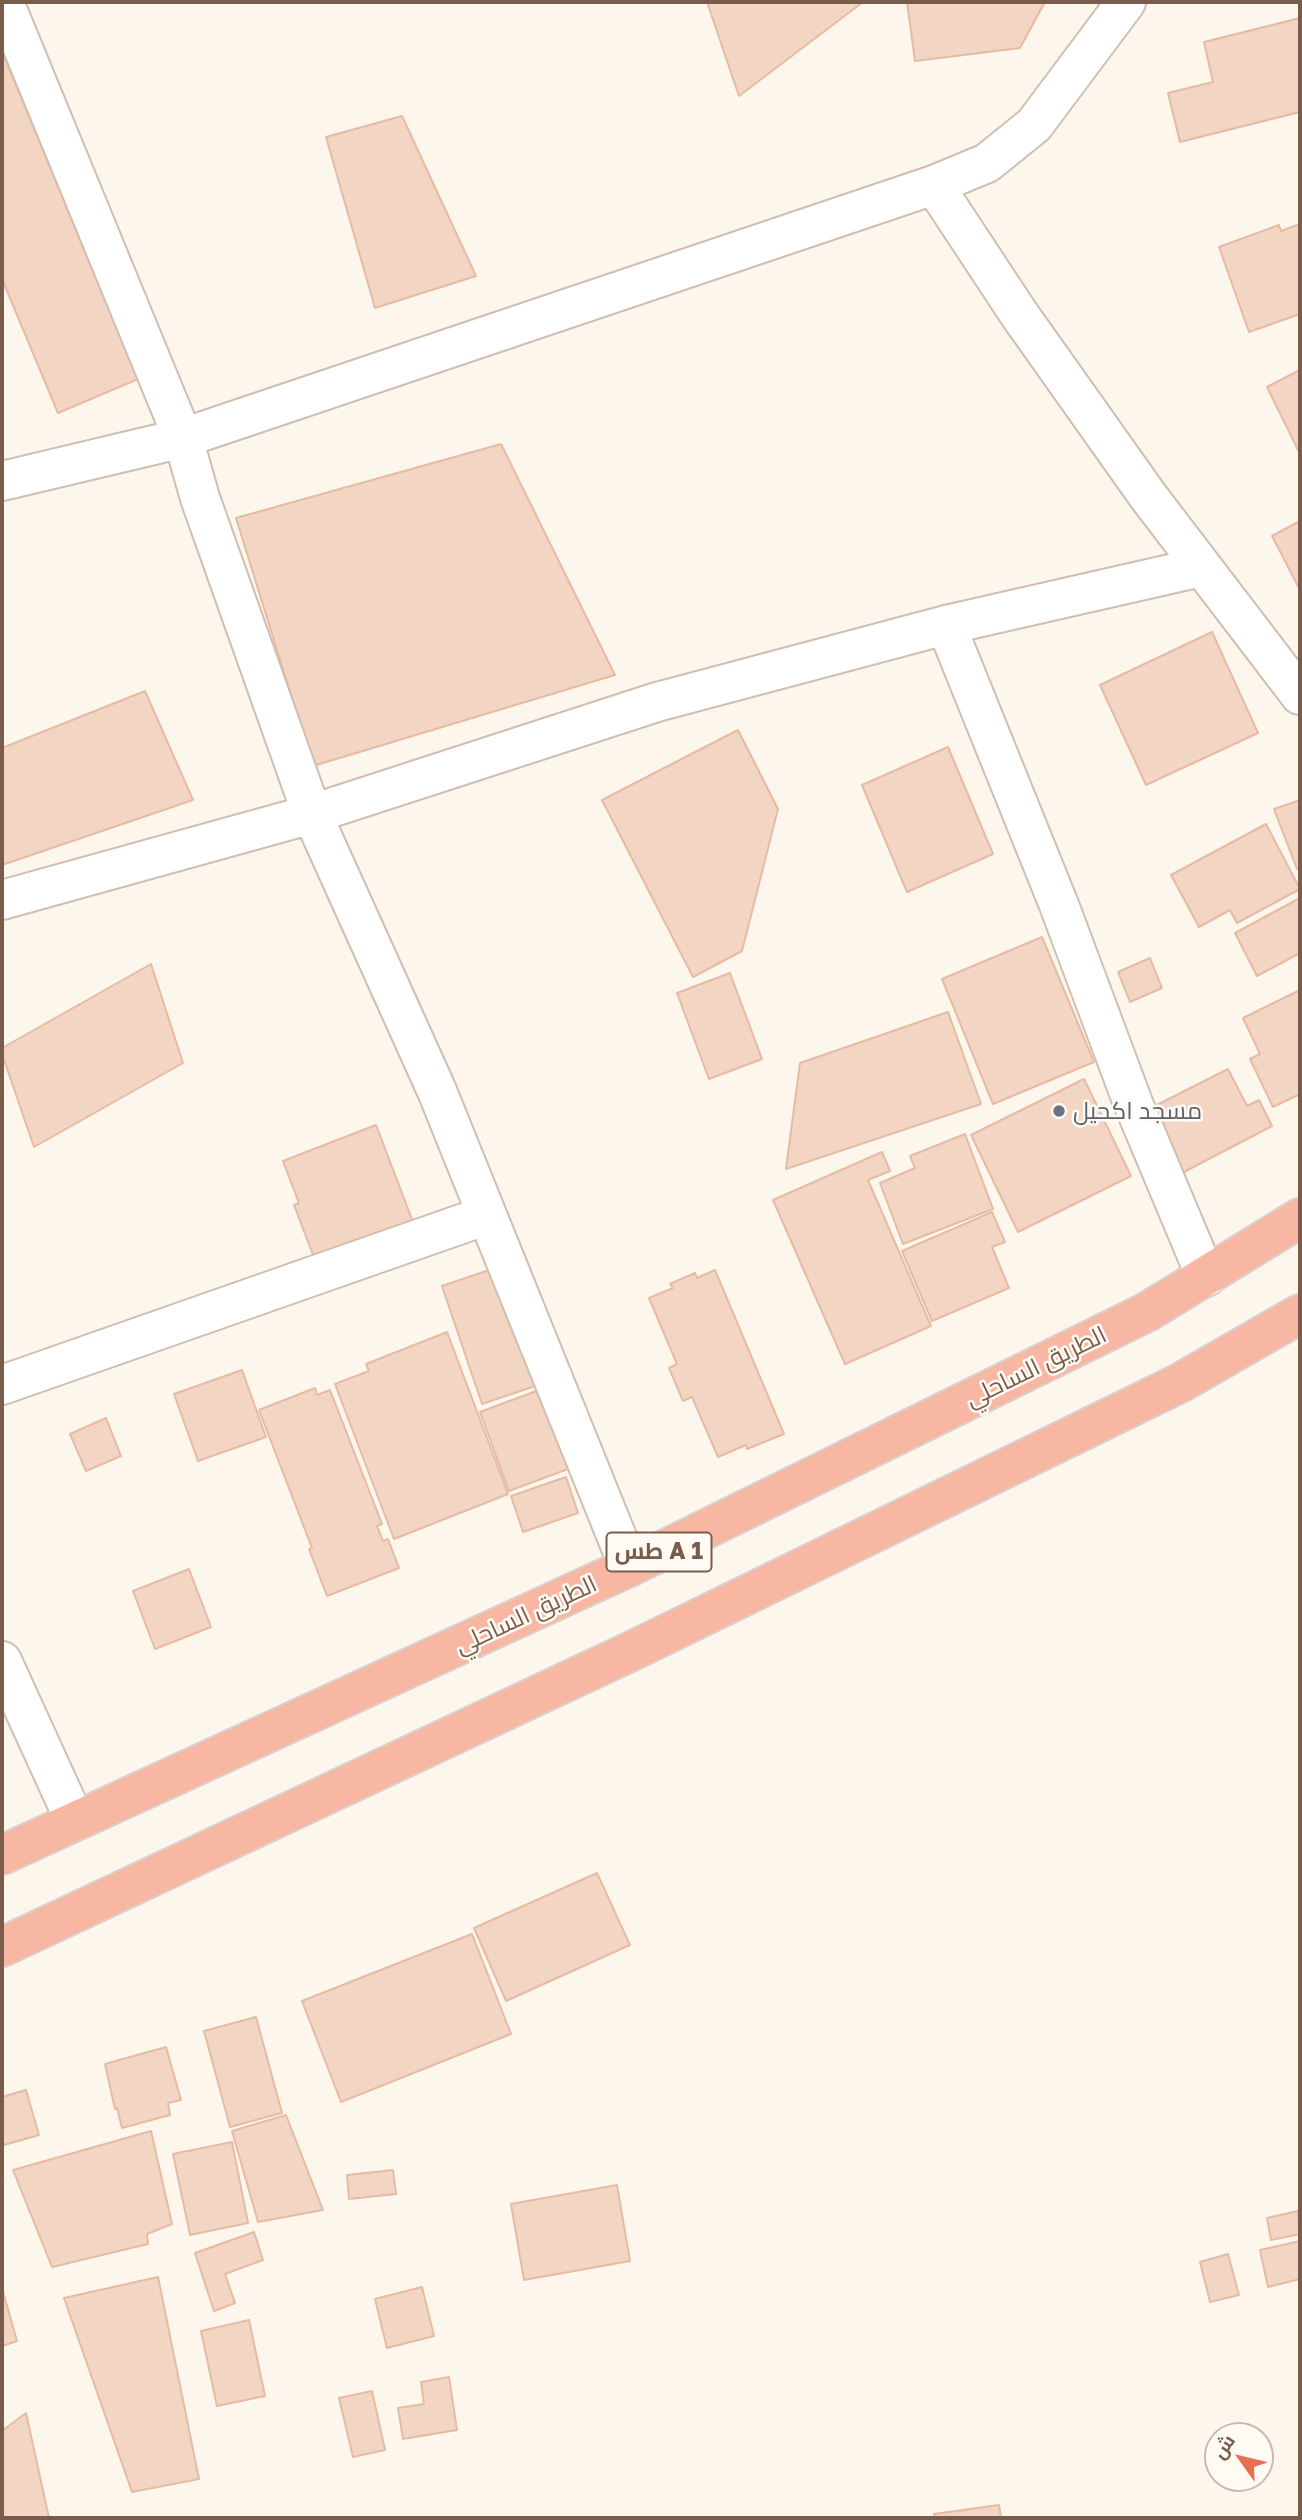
<!DOCTYPE html>
<meta charset="utf-8">
<style>
body{margin:0}
#map{position:relative;width:1302px;height:2520px;overflow:hidden;background:#fdf6ec;font-family:"Golos Text",Cairo,sans-serif}
canvas{display:block}
.frame{position:absolute;inset:0;border:4px solid #7a5c4d;pointer-events:none}
.north{position:absolute;left:1204px;top:2422px;width:70px;height:70px;box-sizing:border-box;background:#fffaf3;border:2px solid #cabbb1;border-radius:50%;rotate:304deg;font-size:19px;font-weight:700;line-height:28px;text-align:center;color:#7a5c4d}
.north::after{content:'';display:block;margin:auto;width:24px;height:32px;background:#e76f51;clip-path:polygon(50% 0,100% 100%,50% 72%,0 100%)}
</style>
<div id="map">
<canvas width="1302" height="2520"></canvas>
<div class="frame"></div>
<div class="north">ش</div>
</div>
<script>
const ctx = document.querySelector('canvas').getContext('2d');
ctx.lineJoin = 'round';
function paint(path, color) {
  ctx.fillStyle = color;
  ctx.fill(path, 'evenodd');
}
function shape(rows) {
  const path = new Path2D();
  for (const r of rows) {
    path.moveTo(r[0], r[1]);
    for (let i = 2; i < r.length; i += 2) path.lineTo(r[i], r[i + 1]);
  }
  return path;
}
function stroke(path, color, width, dash) {
  ctx.strokeStyle = color;
  ctx.lineWidth = width;
  ctx.lineCap = dash ? 'butt' : 'round';
  ctx.setLineDash(dash || []);
  ctx.stroke(path);
}
function label(font, color, halo, rows, align = 'center') {
  ctx.font = font + ' "Golos Text",Cairo,sans-serif';
  ctx.lineWidth = 5;
  ctx.setLineDash([]);
  ctx.textBaseline = 'middle';
  ctx.strokeStyle = halo;
  ctx.fillStyle = color;
  for (const [text, x, y, turn = 0] of rows) {
    ctx.save();
    ctx.translate(x, y);
    ctx.rotate((+turn || 0) * Math.PI / 180);
    ctx.textAlign = isNaN(turn) ? turn : align;
    if (halo) ctx.strokeText(text, 0, 0);
    ctx.fillText(text, 0, 0);
    ctx.restore();
  }
}
const building = shape([
 [707,2,863,2,739,96,707,2],
 [907,2,1045,2,1020,48,915,61,907,2],
 [1300,18,1300,112,1180,142,1168,93,1213,82,1204,42,1300,18],
 [2,51,138,379,58,413,2,279,2,51],
 [402,116,476,276,375,308,326,137,402,116],
 [1300,224,1300,314,1249,332,1219,247,1279,225,1281,231,1300,224],
 [1300,370,1300,454,1267,387,1300,370],
 [501,444,615,675,313,766,236,518,501,444],
 [1300,521,1300,590,1272,536,1300,521],
 [1212,632,1258,733,1146,785,1100,685,1212,632],
 [145,691,193,800,2,865,2,748,145,691],
 [738,730,778,809,742,951,693,977,602,800,738,730],
 [948,747,993,854,907,892,862,785,948,747],
 [1300,800,1300,868,1297,869,1274,809,1300,800],
 [1266,824,1300,889,1237,923,1230,910,1199,927,1171,875,1266,824],
 [1300,898,1300,953,1257,976,1235,933,1300,898],
 [1042,937,1094,1062,993,1104,942,979,1042,937],
 [1150,958,1162,988,1130,1002,1118,972,1150,958],
 [151,964,183,1063,34,1147,2,1054,2,1048,151,964],
 [730,973,762,1059,709,1079,677,993,730,973],
 [1300,990,1300,1094,1273,1107,1250,1059,1260,1054,1243,1018,1300,990],
 [948,1012,981,1104,786,1169,800,1063,948,1012],
 [1228,1069,1247,1106,1259,1100,1272,1126,1182,1173,1149,1109,1228,1069],
 [1084,1079,1131,1176,1018,1232,971,1135,1084,1079],
 [376,1125,413,1222,315,1260,294,1205,299,1203,283,1161,376,1125],
 [965,1134,993,1209,903,1244,880,1183,915,1168,910,1156,965,1134],
 [882,1152,890,1171,868,1180,931,1326,845,1364,773,1200,882,1152],
 [992,1212,1005,1242,992,1247,1009,1288,932,1321,902,1251,992,1212],
 [501,1266,541,1384,482,1404,442,1286,501,1266],
 [715,1270,784,1434,747,1449,746,1445,718,1457,692,1397,683,1401,669,1368,677,1364,649,1298,673,1288,670,1284,695,1273,697,1278,715,1270],
 [447,1332,508,1494,394,1539,335,1384,369,1371,366,1364,447,1332],
 [242,1370,266,1437,198,1461,174,1394,242,1370],
 [315,1388,317,1395,330,1390,382,1524,377,1526,383,1541,388,1539,399,1568,327,1596,309,1549,312,1548,259,1410,315,1388],
 [539,1390,568,1469,509,1491,480,1412,539,1390],
 [106,1418,121,1456,86,1471,70,1434,106,1418],
 [566,1477,578,1513,523,1532,511,1496,566,1477],
 [189,1569,211,1627,155,1649,133,1591,189,1569],
 [597,1873,630,1945,506,2001,474,1928,597,1873],
 [472,1934,511,2034,341,2102,302,2001,472,1934],
 [256,2017,282,2113,230,2127,204,2031,256,2017],
 [166,2047,181,2100,168,2103,170,2115,122,2128,117,2108,115,2109,105,2064,166,2047],
 [26,2090,39,2135,4,2145,2,2138,2,2097,26,2090],
 [286,2115,323,2210,258,2222,232,2131,286,2115],
 [151,2131,172,2224,147,2234,148,2244,52,2267,13,2170,151,2131],
 [232,2142,248,2223,190,2235,173,2154,232,2142],
 [393,2170,396,2194,349,2199,347,2175,393,2170],
 [617,2185,630,2261,524,2280,511,2204,617,2185],
 [1298,2211,1300,2234,1271,2240,1267,2218,1298,2211],
 [254,2232,263,2260,225,2274,235,2303,214,2311,195,2253,254,2232],
 [1300,2241,1300,2279,1268,2287,1260,2250,1300,2241],
 [1228,2254,1239,2295,1210,2302,1200,2262,1228,2254],
 [158,2277,199,2479,132,2492,64,2298,158,2277],
 [422,2287,434,2336,387,2348,375,2299,422,2287],
 [2,2288,17,2341,2,2346,2,2288],
 [249,2320,265,2396,217,2406,201,2331,249,2320],
 [449,2377,457,2430,403,2439,398,2408,424,2404,421,2382,449,2377],
 [372,2391,385,2450,353,2457,339,2398,372,2391],
 [26,2413,49,2518,2,2518,2,2431,26,2413],
 [999,2505,1001,2518,934,2518,934,2514,999,2505]
]);
paint(building, '#f3d5c3');
stroke(building, '#e6bba3', 2);
const minor = shape([
 [4,2,183,438,200,498,312,814,437,1091,629,1567],
 [934,185,1019,314,1148,496,1300,695],
 [2,481,183,438,934,185,987,163,1034,125,1126,2],
 [946,625,1059,905,1133,1103,1206,1277],
 [2,900,312,814,657,702,946,625,1201,567],
 [2,1385,487,1215],
 [2,1661,75,1821]
]);
const highway = shape([
 [2,1855,629,1567,1147,1312,1300,1218],
 [2,1947,636,1649,1180,1383,1300,1314]
]);
stroke(minor, '#d1beb0', 42);
stroke(highway, '#dad1cd', 42);
stroke(minor, '#fff', 38);
stroke(highway, '#f7b7a3', 38);
for (const [x, y, r, color] of [
 [1059,1111,7,"#6b7280"]
]) {
  const dot = new Path2D();
  dot.arc(x, y, r, 0, 2 * Math.PI);
  ctx.fillStyle = color;
  ctx.fill(dot);
  stroke(dot, '#fffaf3', 2.5);
}
for (const [x, y, w] of [
 [659,1552,105]
]) {
  const box = new Path2D();
  box.roundRect(x - w / 2, y - 19.5, w, 39, 5);
  ctx.fillStyle = '#fffaf3';
  ctx.fill(box);
  stroke(box, '#7a5c4d', 2);
}
label('bold 23px', '#7a5c4d', null, [
 ["طس A 1",659,1552]
]);
label('24px', '#5b616d', '#fffaf3', [
 ["مسجد اكحيل",1073,1111]
], 'left');
label('24px', '#7a5c4d', '#fffaf3', [
 ["الطريق الساحلي",1036,1367,-26],
 ["الطريق الساحلي",526,1615,-25]
]);
</script>
